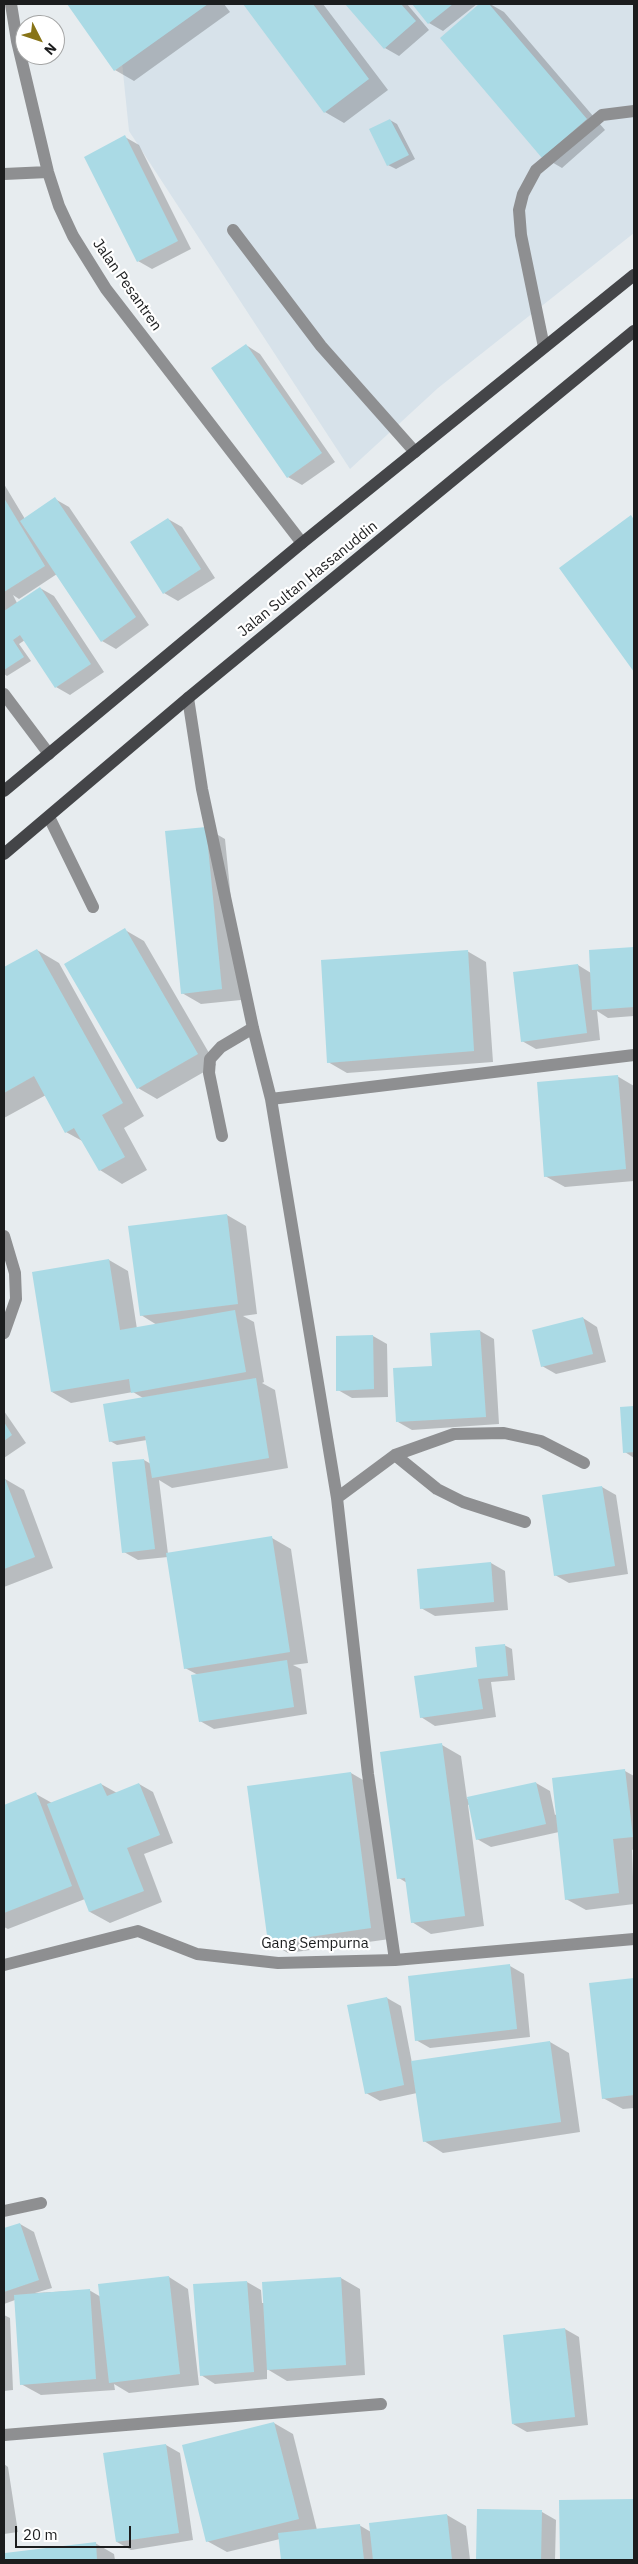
<!DOCTYPE html>
<style>
body{margin:0}
#map{position:relative;width:638px;height:2564px;overflow:hidden;background:#e7ecef;font-family:"IBM Plex Sans",sans-serif}
canvas{display:block}
.frame{position:absolute;inset:0;border:5px solid #1c1d1e;pointer-events:none}
.north{position:absolute;left:15px;top:15px;width:50px;height:50px;box-sizing:border-box;background:#fff;border:1px solid #a4a5a5;border-radius:50%;rotate:131deg;font-size:14px;font-weight:700;line-height:20px;text-align:center;color:#1c1d1e}
.north::after{content:'';display:block;margin:auto;width:18px;height:22px;background:#887417;clip-path:polygon(50% 0,100% 100%,50% 72%,0 100%)}
.scale{position:absolute;left:15px;top:2526px;width:116px;height:22px;box-sizing:border-box;border:2px solid #1c1d1e;border-top:0;padding-left:6px;font-size:15px;line-height:18px;white-space:nowrap;color:#1c1d1e;-webkit-text-stroke:4px #fff;paint-order:stroke}
</style>
<div id="map">
<canvas width="638" height="2564"></canvas>
<div class="frame"></div>
<div class="north">N</div>
<div class="scale">20 m</div>
</div>
<script>
const ctx = document.querySelector('canvas').getContext('2d');
ctx.lineJoin = 'round';
function paint(path, color) {
  ctx.fillStyle = color;
  ctx.fill(path, 'evenodd');
}
function shape(rows) {
  const path = new Path2D();
  for (const r of rows) {
    path.moveTo(r[0], r[1]);
    for (let i = 2; i < r.length; i += 2) path.lineTo(r[i], r[i + 1]);
  }
  return path;
}
function stroke(path, color, width, dash) {
  ctx.strokeStyle = color;
  ctx.lineWidth = width;
  ctx.lineCap = dash ? 'butt' : 'round';
  ctx.setLineDash(dash || []);
  ctx.stroke(path);
}
function label(font, color, halo, rows, align = 'center') {
  ctx.font = font + ' "IBM Plex Sans",sans-serif';
  ctx.lineWidth = 4.5;
  ctx.setLineDash([]);
  ctx.textBaseline = 'middle';
  ctx.strokeStyle = halo;
  ctx.fillStyle = color;
  for (const [text, x, y, turn = 0] of rows) {
    ctx.save();
    ctx.translate(x, y);
    ctx.rotate((+turn || 0) * Math.PI / 180);
    ctx.textAlign = isNaN(turn) ? turn : align;
    if (halo) ctx.strokeText(text, 0, 0);
    ctx.fillText(text, 0, 0);
    ctx.restore();
  }
}
paint(shape([
 [116,4,634,4,634,233,438,388,350,469,129,131]
]), '#d7e2ea');
paint(shape([
 [68,4,224,4,230,12,134,81,115,70],
 [244,4,323,4,388,90,344,123,325,112],
 [346,4,407,4,429,30,399,56,385,48],
 [413,4,477,4,443,31,429,23],
 [481,4,490,4,504,12,605,130,562,168,543,157,442,38],
 [390,120,397,124,415,159,396,169,388,165],
 [125,137,139,145,191,249,152,269,138,261],
 [246,345,260,354,335,462,302,485,288,477],
 [4,484,25,519,55,499,69,507,149,625,116,649,102,641,57,574,19,599,13,595,17,603,40,588,54,596,104,672,70,695,56,687,25,640,19,644,31,661,7,676,4,674],
 [631,517,634,519,634,670,561,568],
 [168,519,182,527,215,578,178,601,164,593],
 [206,828,225,839,241,1000,201,1004,182,993],
 [125,930,144,941,216,1065,157,1099,138,1088],
 [634,948,634,1016,608,1018,597,1011,600,1040,536,1049,522,1041,578,965,591,973,590,951],
 [37,950,59,963,144,1116,124,1128,147,1170,122,1184,100,1170,84,1142,66,1132,46,1095,4,1118,4,968],
 [467,951,486,962,493,1062,347,1073,328,1062],
 [617,1076,634,1086,634,1181,565,1187,545,1176],
 [227,1215,246,1226,257,1314,243,1316,254,1322,264,1382,262,1383,275,1390,288,1468,172,1488,159,1480,168,1554,272,1538,291,1549,308,1663,293,1665,301,1669,307,1714,214,1729,200,1721,198,1675,185,1668,168,1557,138,1560,124,1552,144,1460,151,1464,147,1440,117,1445,110,1441,143,1398,133,1392,71,1403,52,1392,109,1260,128,1271,137,1329,157,1325,141,1315],
 [583,1318,597,1327,606,1362,556,1374,542,1366],
 [480,1331,494,1339,499,1424,412,1430,398,1422,433,1367],
 [373,1336,387,1344,388,1397,352,1398,338,1390],
 [634,1407,634,1458,625,1452,621,1408],
 [4,1411,26,1443,4,1458],
 [5,1479,24,1490,53,1568,4,1587],
 [602,1487,616,1495,628,1574,569,1583,555,1575],
 [491,1563,505,1571,508,1610,435,1616,421,1608],
 [504,1645,512,1649,515,1680,491,1682,496,1717,435,1726,421,1717],
 [442,1745,461,1756,467,1799,536,1783,550,1791,555,1815,625,1771,634,1776,634,1849,632,1850,634,1904,586,1910,566,1899,559,1832,491,1847,477,1839,470,1804,468,1805,484,1926,431,1934,412,1922,407,1883,399,1878],
 [351,1773,370,1784,390,1939,288,1953,269,1942,249,1787],
 [101,1784,117,1793,139,1784,153,1792,173,1843,144,1854,162,1902,110,1923,90,1912,85,1899,8,1929,4,1927,4,1806,36,1794,52,1803],
 [510,1966,524,1974,530,2037,430,2048,416,2040],
 [634,1979,634,2108,623,2109,603,2098,590,1984],
 [387,1998,401,2006,412,2063,550,2042,569,2053,580,2132,443,2153,424,2141,417,2093,380,2101,366,2093],
 [20,2224,34,2232,52,2288,35,2293,89,2290,101,2297,169,2277,188,2289,199,2385,129,2393,114,2384,115,2390,41,2395,21,2384,15,2300,4,2304,4,2230],
 [341,2278,360,2289,365,2375,287,2381,267,2369,267,2379,215,2384,201,2375,247,2282,261,2290,262,2303,264,2303,263,2283],
 [4,2315,10,2318,13,2390,4,2391],
 [565,2329,579,2337,588,2425,527,2432,513,2424],
 [274,2423,293,2434,317,2530,359,2525,371,2532,447,2515,466,2526,470,2560,282,2560,280,2539,227,2552,207,2541],
 [166,2445,180,2453,193,2540,131,2550,117,2542,105,2454],
 [4,2464,8,2467,18,2532,4,2534],
 [634,2500,634,2560,561,2560,560,2502],
 [478,2510,542,2512,556,2520,555,2560,477,2560],
 [95,2543,114,2554,115,2560,7,2560,6,2554]
]), '#0003');
paint(shape([
 [67,4,208,4,114,71],
 [243,4,313,4,369,79,324,113],
 [345,4,401,4,416,21,384,49],
 [412,4,453,4,428,24],
 [479,4,489,4,587,119,542,158,440,38],
 [390,119,409,155,387,166,369,129],
 [125,135,178,241,137,262,84,157],
 [246,344,322,453,287,478,211,368],
 [55,497,136,617,101,642,20,521],
 [4,498,45,566,4,592],
 [631,515,634,520,634,672,559,568],
 [168,518,201,569,163,594,130,542],
 [40,587,91,664,55,688,20,635,13,640,24,657,4,670,4,611],
 [206,827,222,989,181,994,165,831],
 [125,928,198,1054,137,1089,64,964],
 [634,947,634,1007,592,1010,589,950],
 [37,949,123,1103,102,1115,125,1157,99,1171,74,1128,65,1133,34,1076,4,1093,4,967],
 [468,950,474,1051,327,1063,321,960],
 [578,964,587,1033,521,1042,513,972],
 [618,1075,626,1169,544,1177,537,1082],
 [227,1214,238,1304,140,1316,128,1226],
 [109,1259,120,1330,235,1310,246,1372,131,1393,129,1379,51,1392,32,1272],
 [583,1317,593,1354,541,1367,532,1330],
 [480,1330,486,1417,396,1422,393,1368,432,1366,430,1333],
 [373,1335,374,1389,336,1391,336,1336],
 [256,1378,269,1458,152,1478,145,1436,109,1442,103,1404],
 [634,1406,634,1452,623,1453,620,1407],
 [4,1422,12,1435,4,1441],
 [144,1459,155,1549,122,1553,112,1462],
 [4,1476,35,1557,4,1569],
 [602,1486,615,1566,554,1576,542,1495],
 [272,1536,290,1652,184,1669,166,1553],
 [491,1562,494,1602,420,1609,417,1569],
 [505,1644,508,1676,478,1679,483,1709,420,1718,414,1676,477,1667,475,1647],
 [287,1660,294,1707,199,1722,191,1675],
 [442,1743,465,1916,411,1923,405,1878,397,1879,380,1752],
 [625,1769,633,1837,613,1839,619,1893,565,1900,552,1778],
 [351,1772,371,1928,268,1943,247,1786],
 [536,1782,546,1824,476,1840,467,1797],
 [101,1783,107,1796,139,1783,160,1835,127,1848,144,1891,89,1912,47,1804],
 [36,1792,72,1886,4,1913,4,1805],
 [510,1964,517,2029,415,2041,408,1976],
 [634,1978,634,2095,602,2099,589,1983],
 [387,1997,404,2085,365,2094,347,2005],
 [550,2041,561,2122,423,2142,411,2061],
 [20,2223,39,2280,4,2292,4,2228],
 [169,2276,180,2374,109,2383,98,2284],
 [341,2277,346,2365,267,2370,262,2282],
 [247,2281,254,2372,200,2376,193,2284],
 [90,2289,96,2379,20,2385,14,2295],
 [565,2328,575,2417,512,2424,503,2335],
 [274,2422,299,2519,206,2542,182,2445],
 [166,2444,179,2533,116,2542,103,2453],
 [634,2499,634,2560,560,2560,559,2500],
 [477,2509,542,2510,541,2560,476,2560],
 [447,2514,452,2560,373,2560,369,2523],
 [360,2524,364,2560,281,2560,278,2533],
 [96,2542,97,2560,5,2560,5,2553]
]), '#aadae5');
stroke(shape([
 [11,4,17,41,48,172,59,206,73,236,106,289,302,543],
 [4,174,48,172],
 [233,230,321,346,415,452],
 [544,347,521,235,519,210,523,194,536,170,602,115,634,111],
 [4,694,49,754],
 [188,698,202,789,253,1028,271,1099,337,1498,368,1774,395,1960],
 [49,817,93,907],
 [271,1099,634,1055],
 [222,1136,209,1073,210,1059,221,1047,253,1028],
 [4,1236,15,1273,16,1299,4,1333],
 [395,1455,437,1489,463,1502,525,1522],
 [337,1498,395,1455,454,1434,504,1433,541,1441,584,1463],
 [4,1965,138,1931,197,1954,278,1963,395,1960,634,1939],
 [4,2211,41,2203],
 [4,2435,381,2404]
]), '#8e8f91', 12);
stroke(shape([
 [4,791,302,543,634,275],
 [4,854,188,698,634,331]
]), '#444548', 12);
label('15px', '#1c1d1e', '#fff', [
 ["Jalan Pesantren",127,285,55],
 ["Jalan Sultan Hassanuddin",308,579,-39],
 ["Gang Sempurna",315,1944]
]);
</script>
